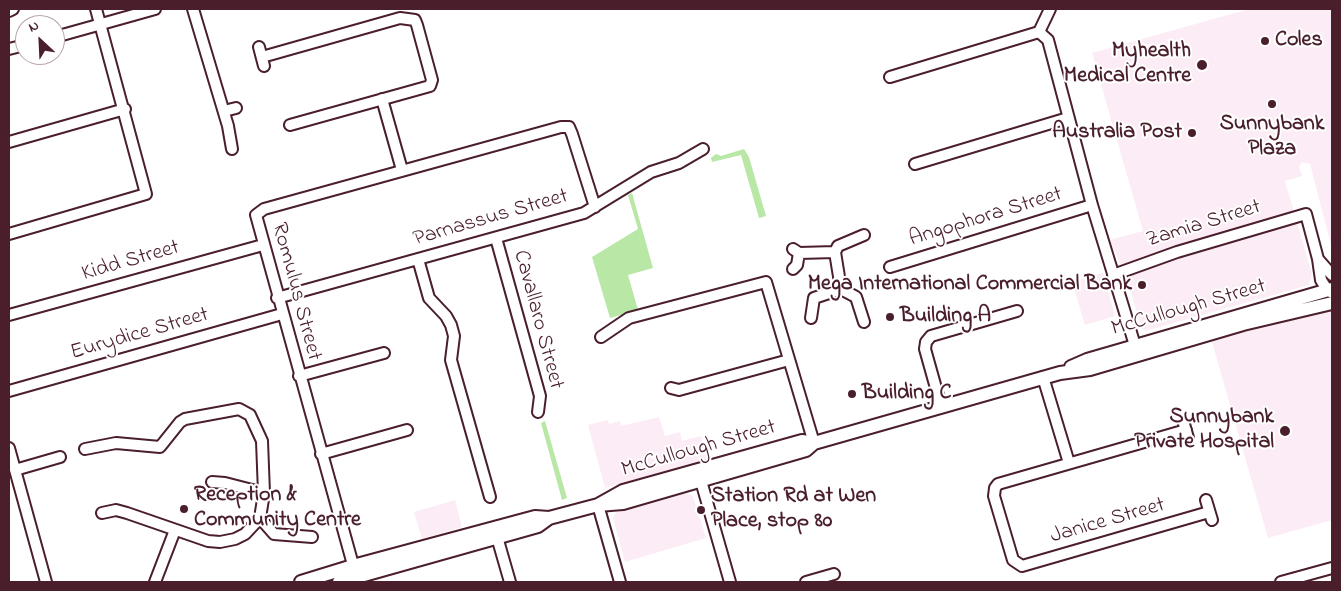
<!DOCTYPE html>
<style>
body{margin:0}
#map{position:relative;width:1341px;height:591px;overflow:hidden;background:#fff;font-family:"Indie Flower",sans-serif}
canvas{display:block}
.frame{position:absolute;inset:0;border:10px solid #4a1f2b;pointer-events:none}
.north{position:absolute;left:15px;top:15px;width:50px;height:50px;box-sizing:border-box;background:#fff;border:1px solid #b7a5aa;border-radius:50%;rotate:335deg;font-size:14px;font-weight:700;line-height:20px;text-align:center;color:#4a1f2b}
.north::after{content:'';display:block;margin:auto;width:18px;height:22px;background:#4a1f2b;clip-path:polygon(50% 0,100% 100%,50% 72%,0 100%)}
</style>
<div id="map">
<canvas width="1341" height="591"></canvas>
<div class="frame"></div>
<div class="north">N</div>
</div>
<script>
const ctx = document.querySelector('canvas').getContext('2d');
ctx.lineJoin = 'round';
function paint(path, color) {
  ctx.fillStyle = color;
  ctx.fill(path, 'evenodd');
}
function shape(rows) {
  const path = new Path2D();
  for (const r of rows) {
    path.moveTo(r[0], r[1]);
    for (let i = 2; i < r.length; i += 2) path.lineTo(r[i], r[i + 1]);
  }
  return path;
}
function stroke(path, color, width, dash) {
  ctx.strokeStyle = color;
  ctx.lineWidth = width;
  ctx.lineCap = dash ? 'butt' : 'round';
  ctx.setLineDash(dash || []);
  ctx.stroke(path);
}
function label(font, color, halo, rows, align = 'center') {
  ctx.font = font + ' "Indie Flower",sans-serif';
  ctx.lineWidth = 4;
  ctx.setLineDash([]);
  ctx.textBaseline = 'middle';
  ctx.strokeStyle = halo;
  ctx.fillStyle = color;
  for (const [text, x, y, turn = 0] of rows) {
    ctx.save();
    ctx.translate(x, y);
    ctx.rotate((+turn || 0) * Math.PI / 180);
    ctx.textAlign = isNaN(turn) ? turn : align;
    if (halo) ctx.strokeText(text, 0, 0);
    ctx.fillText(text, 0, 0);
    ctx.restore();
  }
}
paint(shape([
 [1249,9,1332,9,1332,249,1310,164,1302,162,1299,167,1302,176,1285,181,1312,274,1309,285,1145,331,1141,327,1129,285,1110,240,1143,231,1092,53],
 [1103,273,1115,316,1085,325,1072,282],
 [1332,310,1332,520,1268,538,1212,342,1238,333],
 [659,417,665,436,680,432,682,441,701,436,707,460,605,488,588,425,608,420,609,424,620,421,621,426],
 [687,493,693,496,706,538,625,562,613,518,616,512],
 [455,500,462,527,422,539,414,512]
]), '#fcecf6');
paint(shape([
 [744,149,749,157,766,216,759,218,741,155,712,162,711,158,716,154,721,156],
 [632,193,653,268,628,275,638,310,610,318,592,257,638,229,628,195],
 [545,421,567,498,562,500,541,423]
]), '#b8e7a6');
const minor = shape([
 [193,9,228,126,232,149],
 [9,11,13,9],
 [1039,32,1048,40,1092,205,1137,352],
 [1039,32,1050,9],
 [55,37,155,9],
 [259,47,264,66],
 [9,49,25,45],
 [262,57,400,18,415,20,417,25,432,80,430,86,290,125],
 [890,77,1039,32],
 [382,99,402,170],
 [224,111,236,108],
 [9,142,125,109],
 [915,164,1068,118],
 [9,234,146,194,96,9],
 [496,238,540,396,538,412],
 [793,249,799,253,835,252],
 [418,259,429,298,446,316,451,325,454,336,451,360,490,497],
 [1318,259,1332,275],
 [890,267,1092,205],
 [793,269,797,265,799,253],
 [1113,275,1177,252,1306,214,1318,259,1321,280,1326,288,1332,293],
 [277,298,584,213,651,172,679,163,703,149],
 [9,315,263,245],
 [811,318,814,298,841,289],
 [864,322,856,297,841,289,835,252,838,246,864,235],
 [601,337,629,318,766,282,814,443],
 [299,376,384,353],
 [1043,377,1069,463],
 [671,388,679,390,789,360],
 [9,391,282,314],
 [941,406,925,349,926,342,931,336,1017,311],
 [1184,424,1188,438],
 [1186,430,998,484,995,488,994,496,1013,560,1022,566,1209,512],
 [9,448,46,582],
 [85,449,116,443,160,447,180,422,185,419,239,409,250,415,262,441,264,493,260,518,245,534,235,539,220,542,208,541,127,513,116,510,102,513],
 [321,454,407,430],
 [15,470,60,457],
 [699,474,730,582],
 [212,482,225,483,264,493],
 [1206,500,1212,520],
 [598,505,620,582],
 [260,518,274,534,312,537],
 [495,530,510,582],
 [355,572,256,215,264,209,561,127,569,127,572,134,595,207],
 [155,582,175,530],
 [806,582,834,574],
 [1281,582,1332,568]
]);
const major = shape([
 [1071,367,1087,360,1332,289],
 [598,505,623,491,802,441,814,443,1060,373,1090,369,1243,324,1332,303],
 [301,582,353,566,535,517,549,518,598,505,623,503,806,450,814,443],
 [339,582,538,526,549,518]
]);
stroke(minor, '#4a1f2b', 14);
stroke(major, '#4a1f2b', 16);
stroke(minor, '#fff', 10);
stroke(major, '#fff', 12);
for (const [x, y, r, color] of [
 [1265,41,5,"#4a1f2b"],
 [1202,65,6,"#4a1f2b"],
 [1272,104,5,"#4a1f2b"],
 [1192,133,5,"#4a1f2b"],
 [1142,285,5,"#4a1f2b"],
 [890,317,5,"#4a1f2b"],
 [852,394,5,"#4a1f2b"],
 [1285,431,6,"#4a1f2b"],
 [184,509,5,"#4a1f2b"],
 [701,510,5,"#4a1f2b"]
]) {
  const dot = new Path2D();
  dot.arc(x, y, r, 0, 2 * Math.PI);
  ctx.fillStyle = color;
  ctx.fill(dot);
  stroke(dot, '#fff', 2);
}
label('bold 22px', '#4a1f2b', '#fff', [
 ["Coles",1275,41],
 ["Myhealth",1191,52,"right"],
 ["Medical Centre",1191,77,"right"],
 ["Sunnybank",1272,125,"center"],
 ["Plaza",1272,150,"center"],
 ["Australia Post",1182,133,"right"],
 ["Mega International Commercial Bank",1132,285,"right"],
 ["Building A",900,317],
 ["Building C",862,394],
 ["Sunnybank",1274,418,"right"],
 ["Private Hospital",1274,443,"right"],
 ["Reception &",194,496],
 ["Community Centre",194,521],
 ["Station Rd at Wen",711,497],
 ["Place, stop 80",711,522]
], 'left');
label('22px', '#4a1f2b', '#fff', [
 ["Angophora Street",986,218,-17],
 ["Parnassus Street",491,219,-16],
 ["Zamia Street",1204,225,-17],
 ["Kidd Street",131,262,-16],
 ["Romulus Street",295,292,75],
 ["McCullough Street",1189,309,-16],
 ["Cavallaro Street",537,320,75],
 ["Eurydice Street",140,335,-16],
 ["McCullough Street",699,450,-16],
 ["Janice Street",1108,522,-16]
]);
</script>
